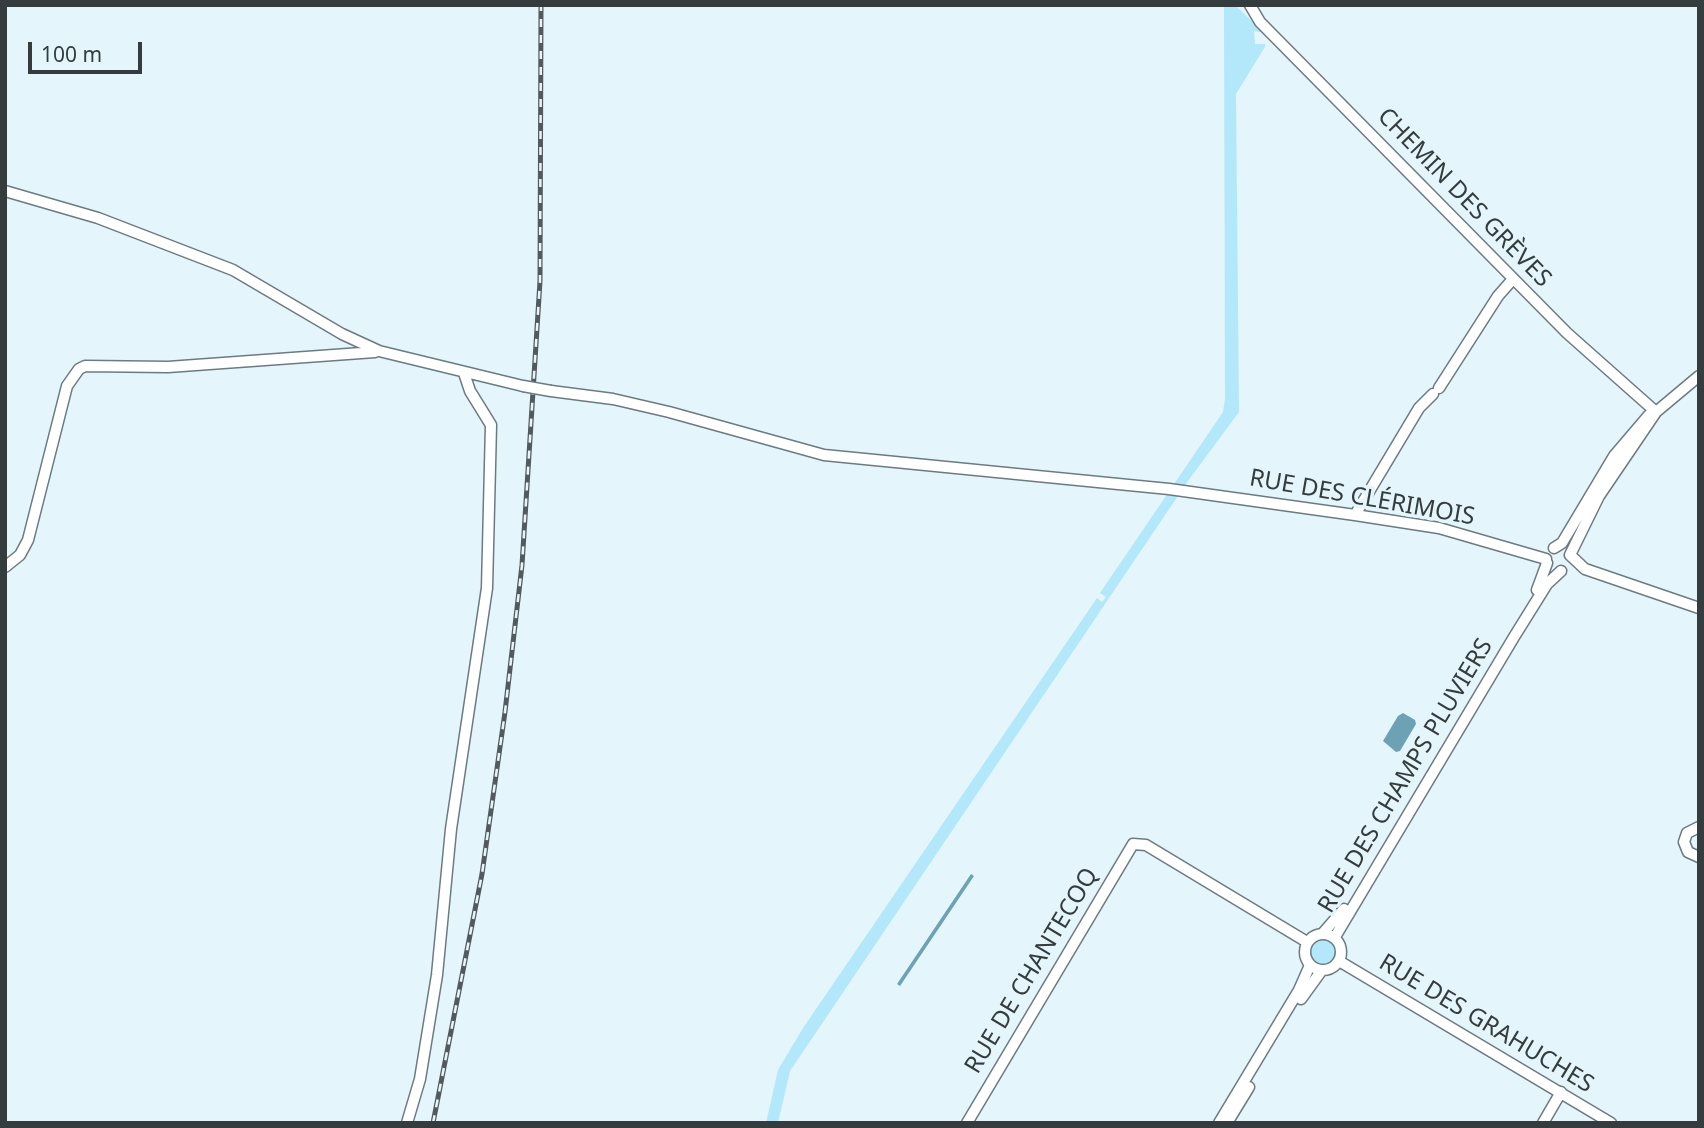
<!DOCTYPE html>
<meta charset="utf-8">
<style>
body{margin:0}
#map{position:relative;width:1704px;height:1128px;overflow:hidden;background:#e4f5fb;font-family:"Noto Sans",sans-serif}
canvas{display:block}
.frame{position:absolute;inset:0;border:7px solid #353c3e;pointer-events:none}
.scale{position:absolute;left:28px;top:42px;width:114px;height:32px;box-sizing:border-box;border:4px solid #353c3e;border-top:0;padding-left:9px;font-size:21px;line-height:24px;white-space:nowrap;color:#353c3e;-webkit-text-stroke:5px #e4f5fb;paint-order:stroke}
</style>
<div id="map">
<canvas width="1704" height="1128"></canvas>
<div class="frame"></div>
<div class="scale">100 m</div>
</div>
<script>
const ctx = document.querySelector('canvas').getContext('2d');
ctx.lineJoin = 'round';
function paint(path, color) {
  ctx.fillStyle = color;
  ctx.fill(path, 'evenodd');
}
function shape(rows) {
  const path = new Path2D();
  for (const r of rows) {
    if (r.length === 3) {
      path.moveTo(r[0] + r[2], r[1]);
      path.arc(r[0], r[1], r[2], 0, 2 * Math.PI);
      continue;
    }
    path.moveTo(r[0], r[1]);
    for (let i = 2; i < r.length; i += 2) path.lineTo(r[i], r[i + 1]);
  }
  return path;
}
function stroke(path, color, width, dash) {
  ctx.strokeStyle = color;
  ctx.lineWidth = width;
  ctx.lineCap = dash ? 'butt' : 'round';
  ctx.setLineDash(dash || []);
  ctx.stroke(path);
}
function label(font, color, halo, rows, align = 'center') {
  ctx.font = font + ' "Noto Sans",sans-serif';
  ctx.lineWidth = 7;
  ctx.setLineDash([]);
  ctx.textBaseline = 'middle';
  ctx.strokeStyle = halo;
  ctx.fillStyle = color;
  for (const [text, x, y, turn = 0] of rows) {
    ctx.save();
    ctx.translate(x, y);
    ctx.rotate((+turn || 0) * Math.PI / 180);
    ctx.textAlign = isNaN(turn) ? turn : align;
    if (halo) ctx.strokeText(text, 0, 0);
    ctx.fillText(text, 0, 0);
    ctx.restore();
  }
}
paint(shape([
 [1224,5,1235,5,1264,33,1254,31,1255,44,1265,44,1265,47,1236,94,1239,412,1188,481,790,1071,778,1123,766,1123,778,1070,803,1028,1097,598,1102,602,1106,597,1100,593,1223,412,1225,399],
 [1324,952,14]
]), '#b2e8fa');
paint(shape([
 [1403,713,1415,720,1416,724,1400,751,1396,752,1383,741,1398,716],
 [971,874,974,876,900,986,897,984]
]), '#6ca2b3');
const minor = shape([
 [1250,5,1260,22,1567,333,1656,412],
 [5,191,98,218,233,270,342,334,379,351,523,386],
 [1699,376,1656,412,1599,496,1570,555,1585,569,1699,608],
 [1439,388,1498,296,1513,279],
 [551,391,613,399,669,412,824,455,1169,489,1355,515,1439,528,1546,559],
 [1355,515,1419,408,1433,394],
 [1554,548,1562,543,1614,456,1649,415],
 [5,567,20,555,28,540,67,386,79,369,85,366,168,367,375,352],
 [1537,590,1547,563],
 [1699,827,1687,833,1684,842,1688,852,1699,857],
 [1323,933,1344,909],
 [1323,952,18],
 [1335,937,1514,637,1547,584,1561,571],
 [1339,961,1611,1123],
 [1301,999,1322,970],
 [407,1123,420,1079,437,975,451,829,487,588,491,425,470,391,464,373],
 [967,1123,1133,844,1146,845,1307,942],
 [1219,1123,1299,990,1310,965],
 [1227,1123,1249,1087],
 [1543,1123,1561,1092]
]);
stroke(minor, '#6c7b81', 13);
stroke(minor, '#fff', 10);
const rail = shape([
 [433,1123,482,874,505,712,522,565,540,281,541,5]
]);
stroke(rail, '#525a5d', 5);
stroke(rail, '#e4f5fb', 2.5, [8]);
const minorBridge = shape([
 [523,386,551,391]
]);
stroke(minorBridge, '#6c7b81', 13, []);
stroke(minorBridge, '#fff', 10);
label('24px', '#353c3e', '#e4f5fb', [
 ["CHEMIN DES GRÈVES",1464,198,46],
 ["RUE DES CLÉRIMOIS",1362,498,10],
 ["RUE DES CHAMPS PLUVIERS",1406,776,-59],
 ["RUE DE CHANTECOQ",1032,971,-59],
 ["RUE DES GRAHUCHES",1486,1024,31]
]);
</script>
